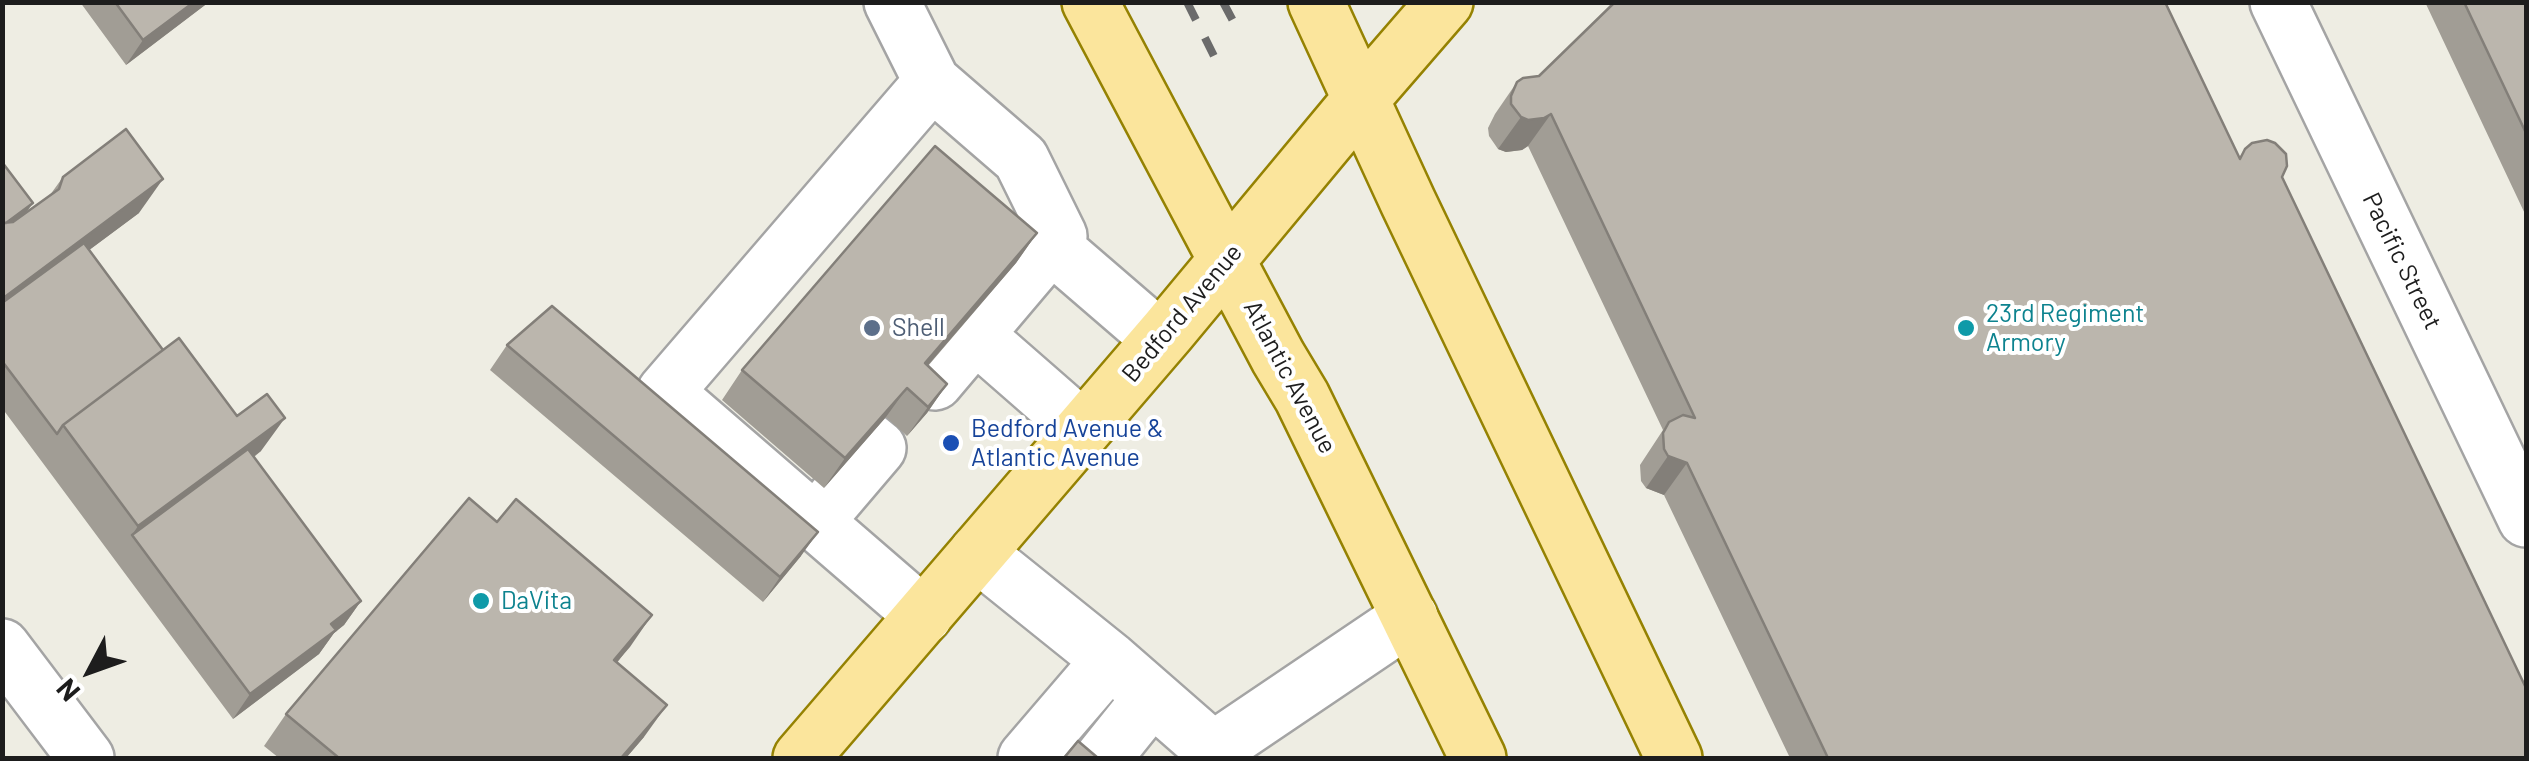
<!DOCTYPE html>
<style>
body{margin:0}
#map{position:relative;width:2529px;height:761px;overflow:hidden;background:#eeede3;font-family:Barlow,sans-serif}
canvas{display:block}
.frame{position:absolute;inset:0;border:5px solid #1d1d1d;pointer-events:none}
.north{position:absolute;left:40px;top:621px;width:100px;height:100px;-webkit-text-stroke:8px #fff;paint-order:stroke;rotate:229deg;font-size:28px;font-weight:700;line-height:40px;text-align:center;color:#1d1d1d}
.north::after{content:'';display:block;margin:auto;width:35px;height:45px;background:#1d1d1d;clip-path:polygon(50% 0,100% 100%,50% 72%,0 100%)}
</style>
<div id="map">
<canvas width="2529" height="761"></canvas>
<div class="frame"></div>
<div class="north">N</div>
</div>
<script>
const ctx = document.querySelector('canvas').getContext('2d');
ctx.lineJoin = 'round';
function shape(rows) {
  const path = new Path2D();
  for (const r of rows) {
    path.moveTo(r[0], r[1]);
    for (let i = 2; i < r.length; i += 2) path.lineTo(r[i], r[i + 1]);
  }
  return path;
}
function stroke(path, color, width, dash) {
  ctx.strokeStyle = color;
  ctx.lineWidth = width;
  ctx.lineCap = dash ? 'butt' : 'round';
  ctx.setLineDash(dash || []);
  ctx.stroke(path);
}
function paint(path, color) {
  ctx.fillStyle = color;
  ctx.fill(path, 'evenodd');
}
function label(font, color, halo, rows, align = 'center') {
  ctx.font = font + ' Barlow,sans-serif';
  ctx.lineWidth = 8;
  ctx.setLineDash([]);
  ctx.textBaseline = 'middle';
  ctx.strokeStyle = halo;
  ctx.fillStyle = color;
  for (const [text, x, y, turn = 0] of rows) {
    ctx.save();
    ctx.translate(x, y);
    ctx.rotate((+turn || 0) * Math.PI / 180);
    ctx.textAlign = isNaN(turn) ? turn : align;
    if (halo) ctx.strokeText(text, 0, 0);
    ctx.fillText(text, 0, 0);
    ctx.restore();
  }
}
const minor = shape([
 [892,2,932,82,665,392,924,616],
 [2278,2,2526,519],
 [932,82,1021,159,1059,236,1051,245,1160,339],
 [964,325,1083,429],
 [925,373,935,382,1051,245],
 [815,522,878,448,867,439],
 [977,553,1110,660,1213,750,1410,617],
 [2,647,86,758],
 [1026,758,1110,660],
 [1103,758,1152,697]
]);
const major = shape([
 [1090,2,1278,357,1302,397,1478,758],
 [1316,2,1408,202,1674,758],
 [801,758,1168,331,1361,99,1445,2]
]);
stroke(minor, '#a4a4a4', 60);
stroke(major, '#958202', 60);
stroke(minor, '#fff', 55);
stroke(major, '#fbe59c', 55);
stroke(shape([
 [1187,2,1217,62],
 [1223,2,1240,34]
]), '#6b6b6b', 8, [20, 20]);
paint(shape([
 [80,2,209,2,126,65],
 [2425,2,2526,2,2526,216],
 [1539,76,2239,158,2245,149,2282,177,2526,758,1790,758,1664,495,1646,488,1641,481,1640,465,1663,430,1528,146,1522,150,1506,152,1498,149,1489,136,1488,128,1495,114,1517,82],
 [2,162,26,213,50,195,63,177,139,213,89,250,163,350,261,451,254,457,361,601,344,625,334,633,319,654,233,719,2,408],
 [1037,233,1016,263,928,366,947,384,927,413,907,436,886,417,824,488,722,400,742,370],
 [507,345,801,556,763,602,490,370],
 [497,522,652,615,617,663,644,737,626,758,279,758,264,746,286,714]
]), '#a19d95');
paint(shape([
 [194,2,209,2,126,65,143,40],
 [1551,114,1528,146,1522,150,1506,152,1498,149,1521,117],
 [163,179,139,213,2,315,2,299],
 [33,203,16,227,2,225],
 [1037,233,1016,263,904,393,925,363],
 [947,384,927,413,907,436,928,407],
 [907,388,886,417,824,488,845,458],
 [285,418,261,451,137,543,132,535,138,526],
 [1668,456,1687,463,1664,495,1646,488],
 [818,532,801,556,763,602,780,577],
 [361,601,344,625,334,633,319,654,233,719,250,694,331,624],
 [652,615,630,647,591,692,614,660],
 [667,705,644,737,626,758,621,758]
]), '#837f79');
const building = shape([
 [115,2,194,2,143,40,115,2],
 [1615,2,2165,2,2240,159,2245,149,2252,143,2267,140,2275,143,2286,154,2287,166,2282,177,2526,688,2526,758,1828,758,1687,463,1668,456,1664,449,1663,433,1669,422,1683,415,1695,418,1551,114,1544,118,1528,120,1521,117,1511,104,1511,96,1517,82,1523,78,1539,76,1615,2],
 [2464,2,2526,2,2526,133,2464,2],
 [126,129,163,179,2,299,2,223,13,222,59,189,63,177,126,129],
 [935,146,1037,233,925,363,947,384,928,407,907,388,845,458,742,370,935,146],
 [2,162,33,203,6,223,2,223,2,162],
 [84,243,163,350,63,425,57,434,2,361,2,303,84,243],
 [552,306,818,532,780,577,507,345,552,306],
 [179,338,237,416,267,394,285,418,138,526,63,425,179,338],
 [248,449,361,601,331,624,336,630,250,694,132,535,248,449],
 [469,498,497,522,516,499,652,615,614,660,667,705,621,758,339,758,286,714,469,498],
 [1078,741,1098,758,1064,758,1078,741]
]);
paint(building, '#bbb6ad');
stroke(building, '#837f79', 2.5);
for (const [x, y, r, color] of [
 [872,328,10,"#5c6f8a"],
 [1966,328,10,"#0f9aa8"],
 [951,443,10,"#1a4fb4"],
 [481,601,10,"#0f9aa8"]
]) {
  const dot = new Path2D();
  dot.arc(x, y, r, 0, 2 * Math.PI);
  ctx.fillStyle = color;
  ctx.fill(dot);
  stroke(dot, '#fff', 4);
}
label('25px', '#1d1d1d', '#fff', [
 ["Pacific Street",2402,261,64],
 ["Bedford Avenue",1182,313,-50],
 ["Atlantic Avenue",1290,377,62]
]);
label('25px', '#0d838f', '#fff', [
 ["23rd Regiment",1986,314],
 ["Armory",1986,343],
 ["DaVita",501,601]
], 'left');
label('25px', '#4e5e75', '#fff', [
 ["Shell",892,328]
], 'left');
label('25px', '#164399', '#fff', [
 ["Bedford Avenue &",971,429],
 ["Atlantic Avenue",971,458]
], 'left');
</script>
